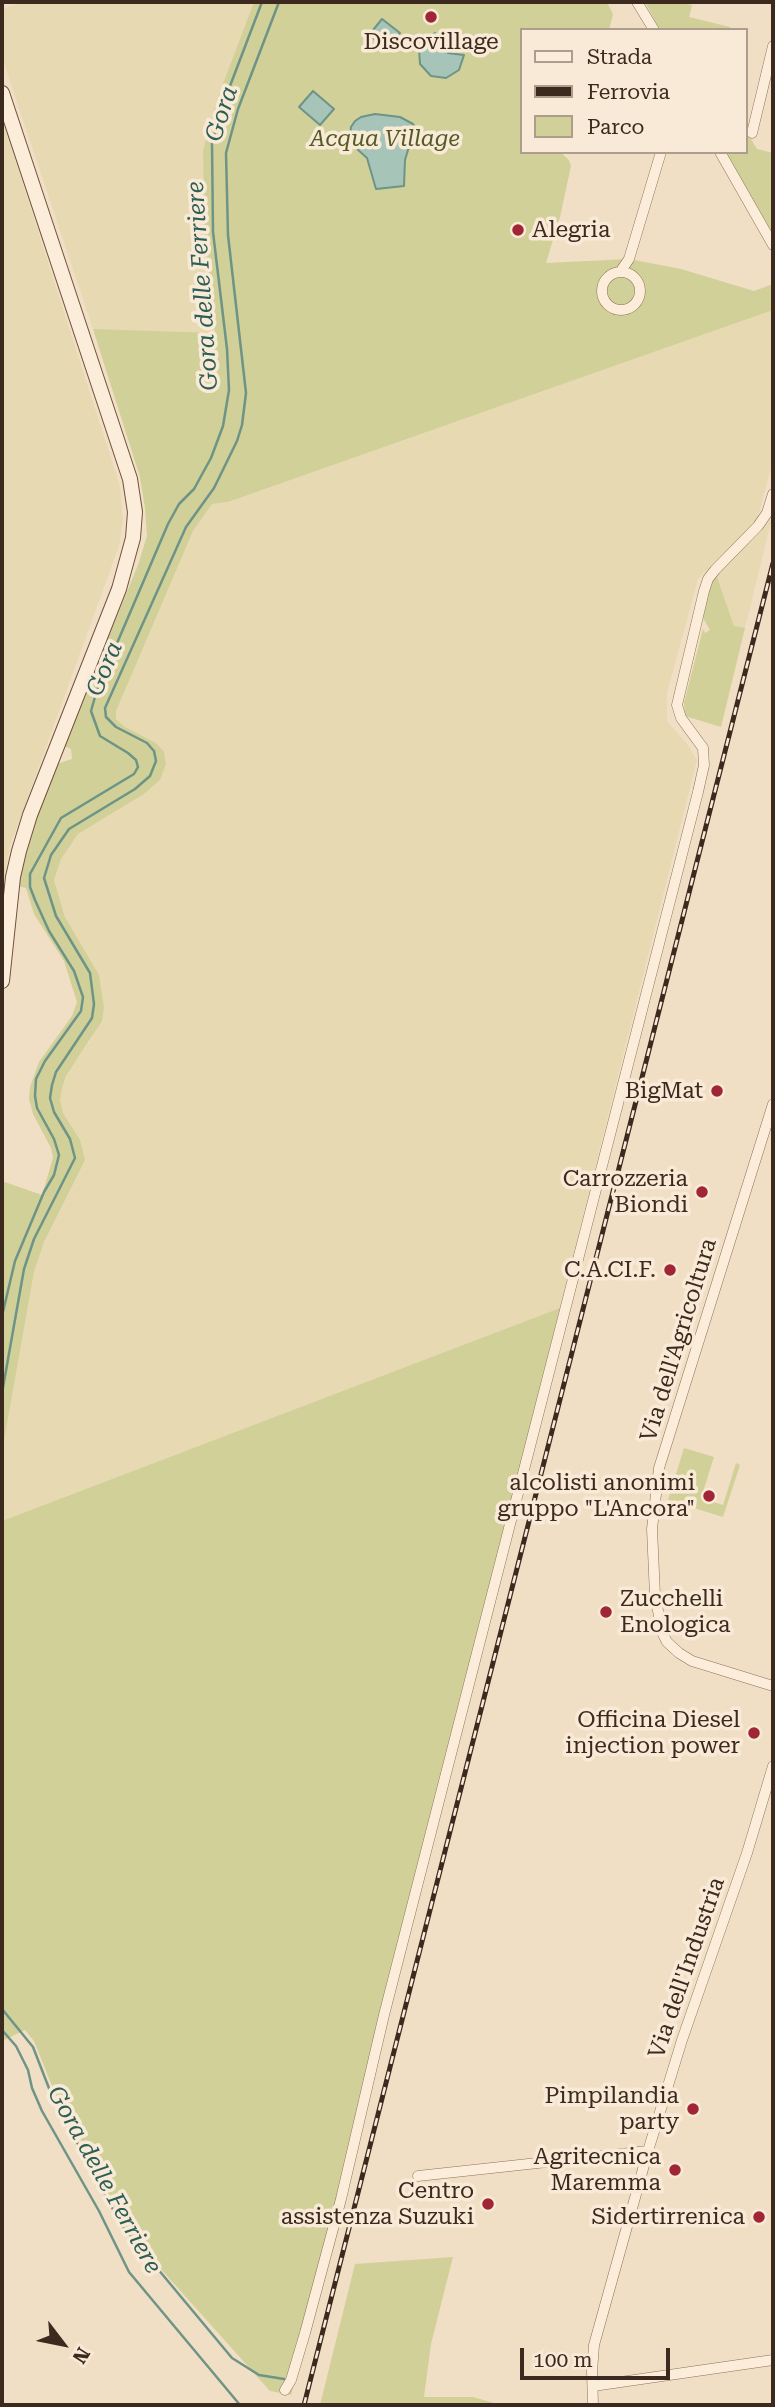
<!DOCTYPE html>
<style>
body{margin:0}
#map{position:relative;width:775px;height:2407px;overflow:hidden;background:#f1dfc5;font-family:"Roboto Serif",serif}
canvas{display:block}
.frame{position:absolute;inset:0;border:4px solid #3d2a1e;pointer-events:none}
.legend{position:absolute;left:520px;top:28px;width:228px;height:126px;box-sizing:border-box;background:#f8ead6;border:2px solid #ad9d8c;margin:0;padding:9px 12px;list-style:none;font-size:21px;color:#3d2a1e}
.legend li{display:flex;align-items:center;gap:14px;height:35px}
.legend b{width:35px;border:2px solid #ad9d8c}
.north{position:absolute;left:28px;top:2309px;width:70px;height:70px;-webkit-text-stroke:5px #f8ead6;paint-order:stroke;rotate:122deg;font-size:19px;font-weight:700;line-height:28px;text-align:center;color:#3d2a1e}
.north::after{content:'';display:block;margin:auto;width:24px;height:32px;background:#3d2a1e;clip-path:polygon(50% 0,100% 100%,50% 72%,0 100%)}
.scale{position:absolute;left:520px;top:2348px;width:150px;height:32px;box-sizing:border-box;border:4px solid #3d2a1e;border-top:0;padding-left:9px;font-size:21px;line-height:24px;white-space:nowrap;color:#3d2a1e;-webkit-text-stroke:5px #f8ead6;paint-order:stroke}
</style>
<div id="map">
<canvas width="775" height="2407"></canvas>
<div class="frame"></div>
<ul class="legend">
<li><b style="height:9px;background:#fbedda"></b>Strada</li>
<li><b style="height:9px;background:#3d2a1e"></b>Ferrovia</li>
<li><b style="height:19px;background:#d0d098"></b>Parco</li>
</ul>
<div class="north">N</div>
<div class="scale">100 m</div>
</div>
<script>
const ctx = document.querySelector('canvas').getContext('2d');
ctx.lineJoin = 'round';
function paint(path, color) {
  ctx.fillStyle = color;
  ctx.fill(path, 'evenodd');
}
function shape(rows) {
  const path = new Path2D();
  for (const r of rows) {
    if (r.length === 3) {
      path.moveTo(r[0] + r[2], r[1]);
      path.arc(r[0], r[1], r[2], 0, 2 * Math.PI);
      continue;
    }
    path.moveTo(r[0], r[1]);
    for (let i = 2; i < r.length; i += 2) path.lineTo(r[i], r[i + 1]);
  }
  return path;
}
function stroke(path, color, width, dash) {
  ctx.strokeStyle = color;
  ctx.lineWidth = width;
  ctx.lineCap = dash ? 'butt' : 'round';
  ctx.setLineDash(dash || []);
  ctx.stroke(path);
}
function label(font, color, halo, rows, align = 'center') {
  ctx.font = font + ' "Roboto Serif",serif';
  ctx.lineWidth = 7;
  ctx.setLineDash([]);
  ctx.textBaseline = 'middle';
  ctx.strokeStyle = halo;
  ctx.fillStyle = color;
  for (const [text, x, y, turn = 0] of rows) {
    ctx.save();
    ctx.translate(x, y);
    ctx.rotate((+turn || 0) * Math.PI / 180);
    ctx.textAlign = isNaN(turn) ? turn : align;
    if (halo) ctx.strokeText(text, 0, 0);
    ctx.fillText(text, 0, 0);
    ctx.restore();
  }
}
paint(shape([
 [23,2,254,2,216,102,205,236,216,334,93,329,2,57,2,9],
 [2,119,120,486,123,520,119,546,10,846,2,889],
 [773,310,773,461,757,520,698,579,667,693,667,721,687,744,697,760,560,1308,2,1521,2,1452,34,1272,44,1242,85,1160,63,1113,60,1100,62,1088,66,1076,92,1038,104,1007,99,975,65,917,54,880,61,859,78,834,144,794,160,780,166,764,164,752,156,743,125,727,116,719,115,711,193,531,212,504,228,502],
 [772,518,745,628,734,626,716,574,757,536]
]), '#e7d9b2');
paint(shape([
 [254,2,607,2,613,14,609,30,521,30,521,152,560,152,569,160,571,166,560,217,546,263,629,259,681,269,754,291,773,284,773,310,228,502,212,504,193,531,116,711,116,719,125,727,156,743,164,752,166,764,160,780,144,794,78,834,61,859,54,880,65,917,99,975,104,1007,102,1021,66,1076,62,1088,60,1100,63,1113,80,1140,85,1160,44,1242,34,1272,2,1452,2,1181,42,1195,53,1158,51,1148,33,1114,29,1099,30,1087,39,1062,72,1016,77,1002,64,961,34,914,26,888,18,886,33,828,57,764,72,759,71,749,64,746,138,565,147,536,145,508,140,477,93,329,215,333,205,236,203,151,216,102],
 [645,2,679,2,692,5,689,17,730,27,729,30,660,30],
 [745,129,757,149,773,153,773,234,726,152,745,152],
 [716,574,734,626,745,628,721,727,685,716,684,703,703,629,705,633,710,630,703,618,711,583],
 [560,1308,370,2067,291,2395,270,2391,126,2230,91,2157,57,2098,34,2041,25,2030,2,2041,2,1521],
 [684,1448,714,1457,701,1498,723,1505,736,1463,740,1465,723,1517,668,1500],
 [453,2257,431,2344,424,2397,473,2397,501,2405,320,2405,355,2264]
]), '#d0d098');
const water = shape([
 [382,19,400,33,388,49,369,35,382,19],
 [435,33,440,46,448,53,464,55,459,70,446,78,431,76,420,64,419,49,423,42,435,33],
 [313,91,334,109,320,125,299,107,313,91],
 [375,114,400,117,413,124,416,129,417,139,408,150,405,160,404,186,376,189,367,158,356,148,350,138,351,127,355,121,361,117,375,114]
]);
paint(water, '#a7c4b8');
stroke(water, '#6d9486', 2);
stroke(shape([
 [2,1316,15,1261,44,1192,54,1175,59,1155,54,1139,37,1108,35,1096,36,1079,45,1061,81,1011,83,997,74,971,49,931,35,900,30,887,30,874,61,818,134,774,138,767,136,760,128,753,100,736,91,711,97,690,168,524,179,504,194,489,211,458,223,426,229,390,227,349,213,232,212,143,222,107,262,2],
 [2,1393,24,1269,34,1239,75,1158,70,1139,54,1112,50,1098,52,1085,56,1072,92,1018,94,1004,90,973,56,916,44,878,51,855,69,829,135,789,150,776,156,761,154,751,147,743,116,727,106,717,105,708,186,527,214,488,237,441,242,425,246,393,228,235,226,153,238,109,279,2],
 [2,2009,33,2047,52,2096,122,2226,232,2358,259,2375,284,2379],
 [2,2030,16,2046,28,2070,32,2088,42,2111,99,2211,129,2272,240,2405]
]), '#6d9486', 2.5);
const street = shape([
 [637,2,654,30],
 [752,133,773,46],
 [720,152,773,245],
 [621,291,19],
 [620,272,629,259,661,152],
 [773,1104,659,1468,652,1529,655,1595,662,1632,667,1642,679,1653,692,1661,773,1686],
 [418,2176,648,2151],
 [593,2386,773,2360],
 [285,2390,291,2380,305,2333,341,2199,384,2015,698,792,704,765,703,748,681,718,677,705,704,591,708,579,715,570,758,526,767,513,773,494],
 [593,2405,592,2371,594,2345,648,2151,682,2040,747,1853,773,1766]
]);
const secondary = shape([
 [2,93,130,479,135,512,133,538,119,589,30,815,19,851,13,877,2,981]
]);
stroke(street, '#8e705a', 11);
stroke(secondary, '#70513d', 16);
stroke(street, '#fbedda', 10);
stroke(secondary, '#fbedda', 14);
const rail = shape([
 [304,2405,773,563]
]);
stroke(rail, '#3d2a1e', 5);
stroke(rail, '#f8ead6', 2.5, [8]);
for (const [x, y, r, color] of [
 [431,17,7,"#a12635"],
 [518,230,7,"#a12635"],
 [717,1091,7,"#a12635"],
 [702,1192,7,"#a12635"],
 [670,1270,7,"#a12635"],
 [709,1496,7,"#a12635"],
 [606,1612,7,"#a12635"],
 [754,1733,7,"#a12635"],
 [693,2109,7,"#a12635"],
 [675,2170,7,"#a12635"],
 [488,2204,7,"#a12635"],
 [759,2217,7,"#a12635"]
]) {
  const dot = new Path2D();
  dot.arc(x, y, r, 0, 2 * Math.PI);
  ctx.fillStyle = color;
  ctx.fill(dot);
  stroke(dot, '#f8ead6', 2.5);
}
label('23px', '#3d2a1e', '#f8ead6', [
 ["Discovillage",431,42,"center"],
 ["Alegria",532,230,"left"],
 ["BigMat",703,1091],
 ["Carrozzeria",688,1179],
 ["Biondi",688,1205],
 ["C.A.CI.F.",656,1270],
 ["alcolisti anonimi",695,1483],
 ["gruppo \"L'Ancora\"",695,1509],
 ["Zucchelli",620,1599,"left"],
 ["Enologica",620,1625,"left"],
 ["Officina Diesel",740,1720],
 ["injection power",740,1746],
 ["Pimpilandia",679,2096],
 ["party",679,2122],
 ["Agritecnica",661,2157],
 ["Maremma",661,2183],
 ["Centro",474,2191],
 ["assistenza Suzuki",474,2217],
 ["Sidertirrenica",745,2217]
], 'right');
label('italic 23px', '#535b24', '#f8ead6', [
 ["Acqua Village",385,139]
]);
label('23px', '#3d2a1e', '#f8ead6', [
 ["Via dell'Agricoltura",679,1340,-73],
 ["Via dell'Industria",687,1968,-71]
]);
label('italic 24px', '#2d5e55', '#f8ead6', [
 ["Gora",222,114,-72],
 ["Gora delle Ferriere",203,286,-94],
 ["Gora",105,669,-67],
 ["Gora delle Ferriere",104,2180,61]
]);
</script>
